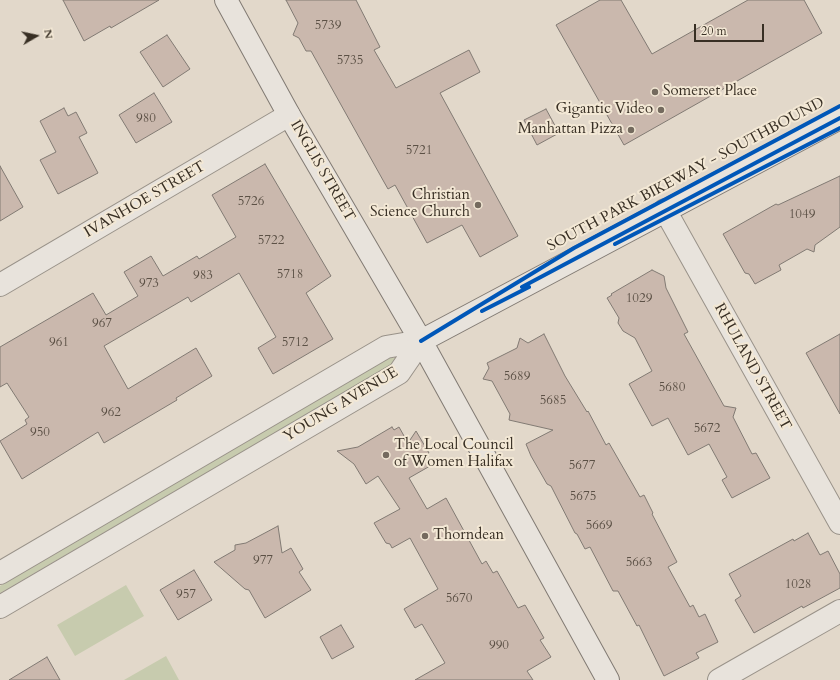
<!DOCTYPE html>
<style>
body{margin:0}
#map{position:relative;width:840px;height:680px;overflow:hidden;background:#e2d8ca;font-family:Cardo,serif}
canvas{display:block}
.north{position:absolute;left:16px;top:16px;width:40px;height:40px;-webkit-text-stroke:3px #f3e8d5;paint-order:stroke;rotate:81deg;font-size:11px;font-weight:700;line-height:16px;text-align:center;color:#382f24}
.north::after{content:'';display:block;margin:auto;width:14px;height:18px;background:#382f24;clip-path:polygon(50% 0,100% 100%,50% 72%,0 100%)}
.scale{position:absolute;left:694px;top:24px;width:70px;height:18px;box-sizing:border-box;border:2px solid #382f24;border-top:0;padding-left:5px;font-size:12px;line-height:14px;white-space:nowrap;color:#382f24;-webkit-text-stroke:3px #f3e8d5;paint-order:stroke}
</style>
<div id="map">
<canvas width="840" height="680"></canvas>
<div class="north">N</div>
<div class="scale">20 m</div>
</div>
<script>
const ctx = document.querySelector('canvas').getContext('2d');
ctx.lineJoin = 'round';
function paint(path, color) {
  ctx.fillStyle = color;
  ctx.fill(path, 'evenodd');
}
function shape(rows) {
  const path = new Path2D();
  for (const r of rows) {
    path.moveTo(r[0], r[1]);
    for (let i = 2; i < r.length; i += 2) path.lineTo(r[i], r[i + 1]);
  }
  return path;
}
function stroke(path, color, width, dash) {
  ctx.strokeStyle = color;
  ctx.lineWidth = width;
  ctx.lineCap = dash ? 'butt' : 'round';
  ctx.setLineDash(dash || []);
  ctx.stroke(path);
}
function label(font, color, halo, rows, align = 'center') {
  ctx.font = font + ' Cardo,serif';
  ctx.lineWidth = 4;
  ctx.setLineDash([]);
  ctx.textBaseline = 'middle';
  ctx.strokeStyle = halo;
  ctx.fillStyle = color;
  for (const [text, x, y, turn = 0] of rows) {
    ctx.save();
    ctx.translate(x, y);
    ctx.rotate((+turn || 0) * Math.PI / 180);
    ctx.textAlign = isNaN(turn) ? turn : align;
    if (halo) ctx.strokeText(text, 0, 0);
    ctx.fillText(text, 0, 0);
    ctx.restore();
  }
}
paint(shape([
 [388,358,395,358,395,363,0,593,0,586],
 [126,585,144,616,75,656,57,625],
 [166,656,179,680,124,680]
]), '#c7cbae');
const building = shape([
 [63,0,159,0,111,28,110,26,84,41,63,0],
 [286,0,356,0,380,47,374,50,396,88,469,50,480,72,440,93,518,236,480,257,462,225,427,243,395,185,388,189,384,182,311,51,306,51,299,38,293,35,298,23,286,0],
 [600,0,621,0,652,54,748,0,804,0,822,33,624,145,556,25,600,0],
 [167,35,190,69,163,87,140,52,167,35],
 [154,93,172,122,136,143,119,115,154,93],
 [64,108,68,116,76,112,87,133,79,137,98,173,58,194,40,160,56,152,40,121,64,108],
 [546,109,559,133,537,145,524,120,546,109],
 [265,164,331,276,306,293,333,339,273,374,258,348,276,337,239,273,191,302,188,297,104,346,128,389,196,348,212,376,176,398,177,400,104,443,98,432,22,479,0,441,27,424,25,420,29,417,7,383,0,387,0,347,93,293,106,315,138,296,124,272,151,256,163,276,197,256,199,259,236,237,212,195,265,164],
 [0,166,23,207,0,221,0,166],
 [840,176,840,227,815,245,814,252,807,249,779,265,781,270,755,284,749,274,745,273,723,234,776,204,778,205,840,176],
 [652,270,664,276,666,288,688,332,684,334,724,406,736,408,733,417,752,454,756,453,770,478,732,498,722,480,727,477,709,444,688,455,668,418,652,426,629,384,652,371,635,338,623,331,618,323,619,318,607,298,612,295,611,294,652,270],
 [544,334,565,376,587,412,588,411,606,445,609,443,640,497,644,495,653,513,652,514,677,562,668,567,690,607,693,605,699,617,705,614,718,642,696,653,699,658,664,676,639,625,637,626,618,591,613,591,590,547,585,549,577,534,575,533,551,486,547,484,531,456,526,444,553,430,509,420,510,414,492,381,483,379,489,368,487,363,517,348,520,338,528,343,544,334],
 [840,334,840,414,806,353,840,334],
 [392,427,394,430,399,427,408,443,416,431,429,453,425,456,430,466,409,478,427,509,446,498,482,564,486,561,493,573,497,571,518,608,525,605,544,638,540,640,551,657,527,671,533,680,415,680,445,663,422,624,415,628,404,609,438,589,410,538,392,548,390,544,386,543,374,523,400,509,378,476,366,484,354,464,337,451,358,447,392,427],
 [278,526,282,553,291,548,303,569,299,572,311,590,265,618,249,590,245,589,214,562,235,550,235,545,246,543,278,526],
 [808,533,820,555,828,551,840,574,840,588,803,608,802,606,754,633,735,600,741,596,729,574,793,539,794,541,808,533],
 [194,570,212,600,178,620,160,590,194,570],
 [341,625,354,647,332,659,320,637,341,625],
 [47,657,60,680,9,680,47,657]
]);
paint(building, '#cab8ad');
stroke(building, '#817a73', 1);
const street = shape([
 [665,210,840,523],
 [0,285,289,115],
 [0,573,386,347,421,341],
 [0,607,399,373,421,341],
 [719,680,840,611]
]);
const secondary = shape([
 [226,0,289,115,421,341,608,680],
 [421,341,840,118]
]);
stroke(street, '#999289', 24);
stroke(secondary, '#817a73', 24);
stroke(street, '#e8e3dc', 22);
stroke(secondary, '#e8e3dc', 22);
stroke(shape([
 [615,244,840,128],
 [522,287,840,118],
 [482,311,529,287],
 [421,341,574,248,840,106]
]), '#0057b8', 4);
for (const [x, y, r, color] of [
 [655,92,4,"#746a5e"],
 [661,110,4,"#746a5e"],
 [631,130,4,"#746a5e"],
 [478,205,4,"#746a5e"],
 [386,455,4,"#746a5e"],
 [425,536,4,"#746a5e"]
]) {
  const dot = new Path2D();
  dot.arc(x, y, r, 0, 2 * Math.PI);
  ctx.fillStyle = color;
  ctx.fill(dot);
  stroke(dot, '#f3e8d5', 1.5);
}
label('13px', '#5c5146', null, [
 ["5739",328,26],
 ["5735",350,61],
 ["980",146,119],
 ["5721",419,151],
 ["5726",251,202],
 ["1049",802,215],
 ["5722",271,241],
 ["5718",290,275],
 ["983",203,276],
 ["973",149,284],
 ["1029",639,299],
 ["967",102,324],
 ["961",59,343],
 ["5712",295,343],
 ["5689",517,377],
 ["5680",672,388],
 ["5685",553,401],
 ["962",111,413],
 ["5672",707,429],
 ["950",40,433],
 ["5677",582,466],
 ["5675",583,497],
 ["5669",599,526],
 ["977",263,561],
 ["5663",639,563],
 ["1028",798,585],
 ["957",186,595],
 ["5670",459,599],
 ["990",499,646]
]);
label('15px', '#382f24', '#f3e8d5', [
 ["Somerset Place",663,92],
 ["Gigantic Video",653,110,"right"],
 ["Manhattan Pizza",623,130,"right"],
 ["Christian",470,196,"right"],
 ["Science Church",470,213,"right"],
 ["The Local Council",394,446],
 ["of Women Halifax",394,463],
 ["Thorndean",433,536]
], 'left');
label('15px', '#382f24', '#f3e8d5', [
 ["INGLIS STREET",322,171,60],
 ["SOUTH PARK BIKEWAY - SOUTHBOUND",686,175,-28],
 ["IVANHOE STREET",145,200,-30],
 ["RHULAND STREET",752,367,61],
 ["YOUNG AVENUE",341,405,-31]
]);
</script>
